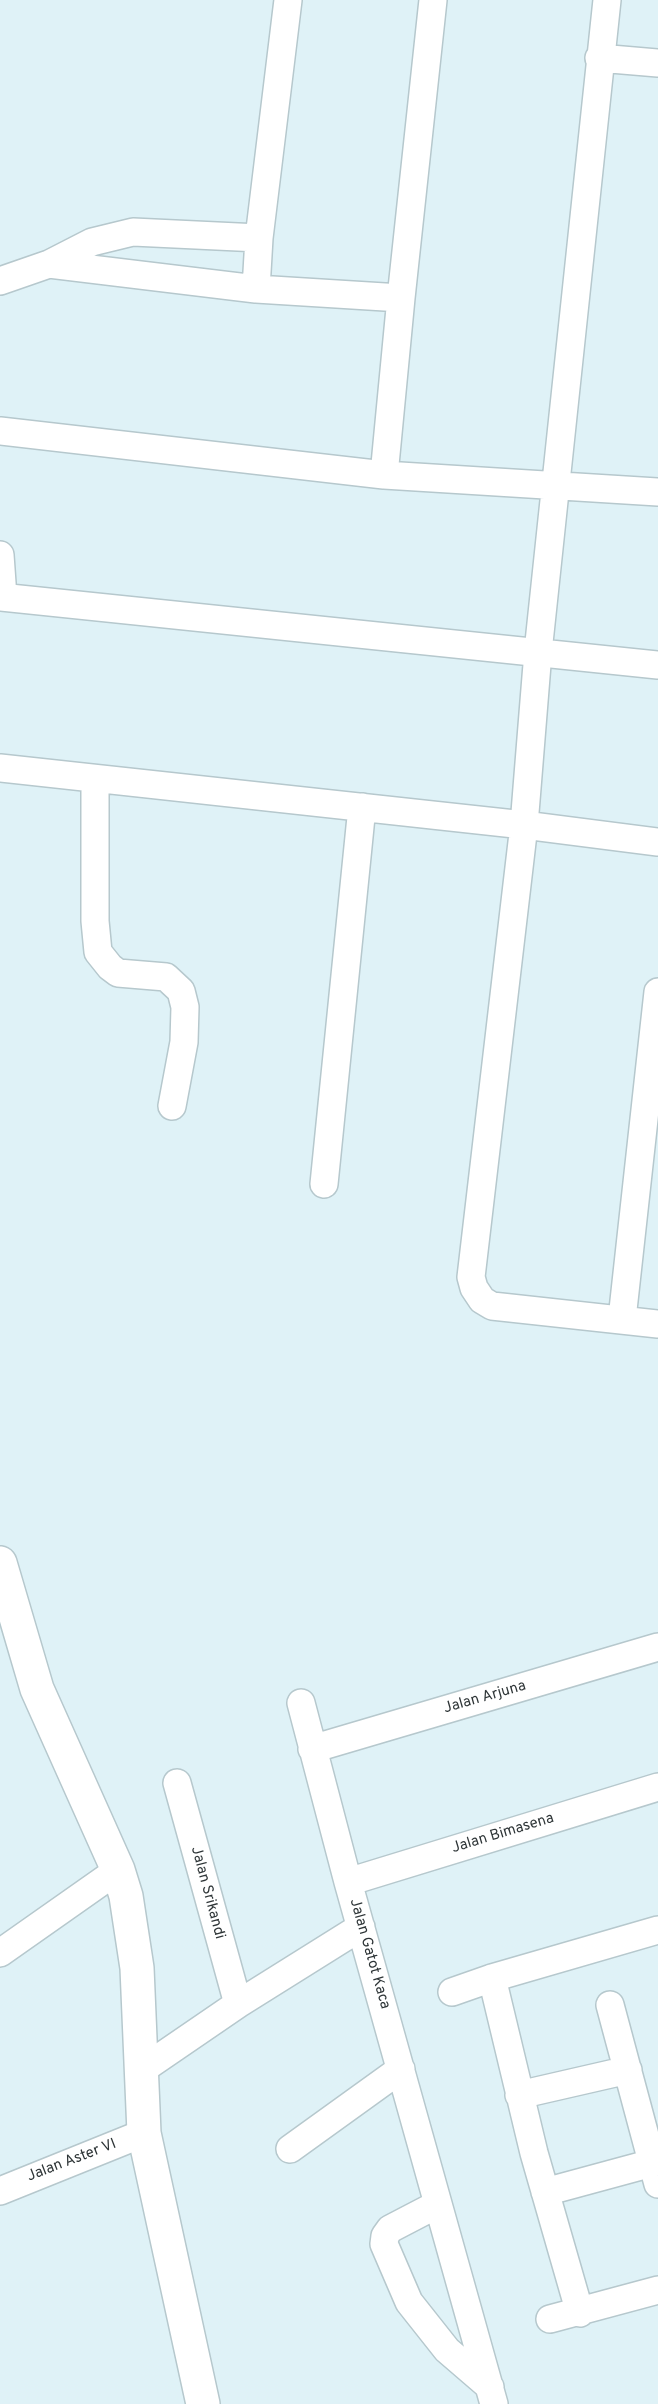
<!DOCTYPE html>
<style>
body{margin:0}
canvas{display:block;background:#dff2f7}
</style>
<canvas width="658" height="2404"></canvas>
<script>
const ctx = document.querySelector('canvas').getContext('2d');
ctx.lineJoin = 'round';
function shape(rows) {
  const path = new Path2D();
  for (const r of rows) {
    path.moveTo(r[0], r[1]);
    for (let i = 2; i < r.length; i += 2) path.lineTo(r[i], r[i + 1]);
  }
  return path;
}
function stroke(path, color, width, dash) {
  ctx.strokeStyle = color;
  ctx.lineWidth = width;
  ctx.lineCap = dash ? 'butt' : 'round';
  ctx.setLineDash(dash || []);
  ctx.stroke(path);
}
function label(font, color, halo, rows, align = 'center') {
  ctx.font = font + ' Overpass,sans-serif';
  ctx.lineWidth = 5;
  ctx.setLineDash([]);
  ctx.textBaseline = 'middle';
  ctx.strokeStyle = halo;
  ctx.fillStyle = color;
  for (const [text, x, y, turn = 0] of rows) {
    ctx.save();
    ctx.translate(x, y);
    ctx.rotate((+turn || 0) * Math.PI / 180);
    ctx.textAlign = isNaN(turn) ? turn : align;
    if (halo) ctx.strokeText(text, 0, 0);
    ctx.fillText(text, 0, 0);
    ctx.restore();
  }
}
const minor = shape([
 [607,0,538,652,524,825,471,1277,474,1288,482,1300,492,1306,658,1324],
 [599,58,658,63],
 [49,264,256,289,401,298],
 [0,281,49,264,92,242,133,232,259,238],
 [256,289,259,238,288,0],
 [0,431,384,475,658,492],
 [384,475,401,298,433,0],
 [0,555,3,597],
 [0,597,658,665],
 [0,768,524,825,658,842],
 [95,780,95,921,98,952,110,967,118,973,166,977,181,991,185,1007,184,1042,172,1106],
 [324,1184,362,807],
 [622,1319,658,992],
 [301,1703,348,1882,494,2404],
 [312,1749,658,1647],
 [177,1783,238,2004],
 [348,1882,658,1787],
 [0,1953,118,1870],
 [492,1978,534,2153,580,2313],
 [452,1992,492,1978,658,1930],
 [610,2005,658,2184],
 [143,2069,238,2004,361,1927],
 [519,2095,628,2070],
 [290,2149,401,2069],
 [0,2191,144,2133],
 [545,2192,652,2163],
 [438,2204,390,2229,385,2236,384,2244,409,2302,447,2350,490,2387],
 [550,2319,658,2290]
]);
const tertiary = shape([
 [0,1563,37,1689,118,1870,126,1896,137,1968,144,2133,203,2404]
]);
stroke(minor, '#b6c8cd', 30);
stroke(tertiary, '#b6c8cd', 36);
stroke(minor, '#fff', 27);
stroke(tertiary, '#fff', 33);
label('15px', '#2e3537', '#fff', [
 ["Jalan Arjuna",485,1698,-16],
 ["Jalan Bimasena",503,1834,-17],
 ["Jalan Srikandi",207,1893,75],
 ["Jalan Gatot Kaca",369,1954,74],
 ["Jalan Aster VI",72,2161,-21]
]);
</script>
